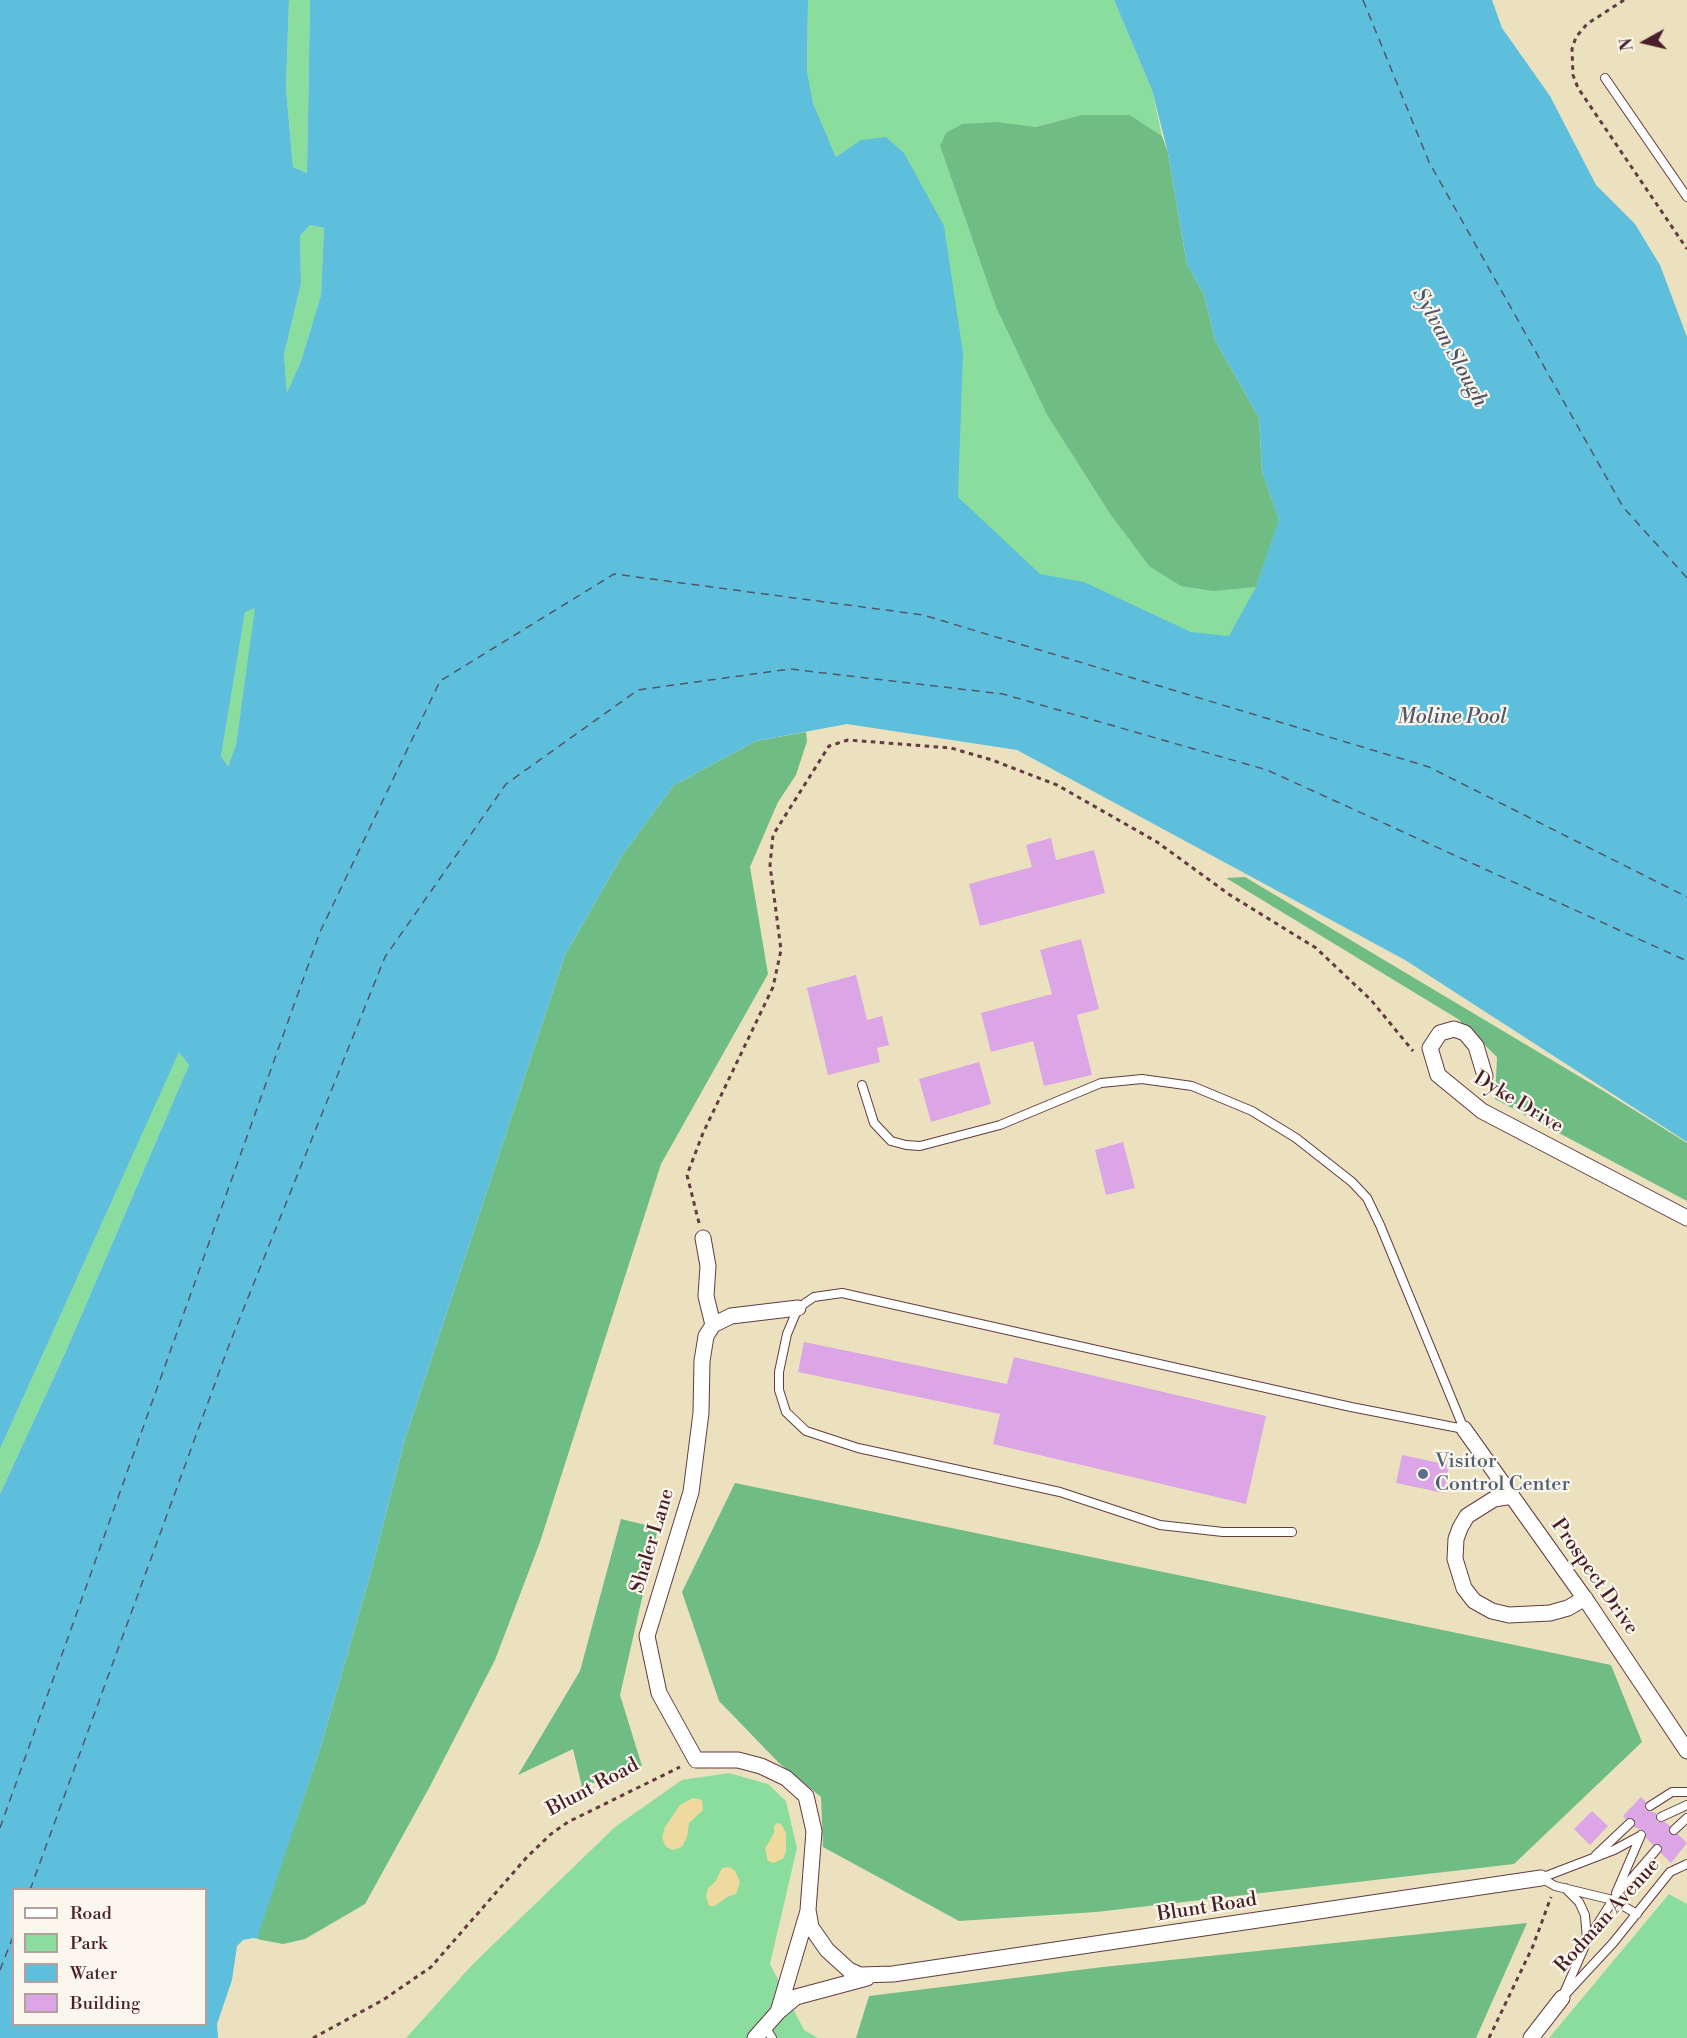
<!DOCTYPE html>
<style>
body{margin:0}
#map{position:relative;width:1687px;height:2038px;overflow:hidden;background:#ebe1bf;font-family:"Libre Bodoni",serif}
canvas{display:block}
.legend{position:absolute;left:12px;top:1888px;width:195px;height:138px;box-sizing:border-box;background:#fbf7ec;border:2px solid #b4a19f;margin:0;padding:8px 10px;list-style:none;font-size:18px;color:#4a1f2b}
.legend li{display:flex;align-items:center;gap:12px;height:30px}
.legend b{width:30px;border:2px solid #b4a19f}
.north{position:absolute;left:1615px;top:12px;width:60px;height:60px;-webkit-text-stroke:4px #fbf7ec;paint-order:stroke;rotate:262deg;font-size:16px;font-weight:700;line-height:24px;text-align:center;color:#4a1f2b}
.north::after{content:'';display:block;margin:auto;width:21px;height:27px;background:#4a1f2b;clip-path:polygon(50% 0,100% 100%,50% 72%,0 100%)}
</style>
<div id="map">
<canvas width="1687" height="2038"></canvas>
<ul class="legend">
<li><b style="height:8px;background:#fff"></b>Road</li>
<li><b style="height:16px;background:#8bdd9e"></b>Park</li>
<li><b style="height:16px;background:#5dbfdc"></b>Water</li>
<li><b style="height:16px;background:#dba5e6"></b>Building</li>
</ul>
<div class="north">N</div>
</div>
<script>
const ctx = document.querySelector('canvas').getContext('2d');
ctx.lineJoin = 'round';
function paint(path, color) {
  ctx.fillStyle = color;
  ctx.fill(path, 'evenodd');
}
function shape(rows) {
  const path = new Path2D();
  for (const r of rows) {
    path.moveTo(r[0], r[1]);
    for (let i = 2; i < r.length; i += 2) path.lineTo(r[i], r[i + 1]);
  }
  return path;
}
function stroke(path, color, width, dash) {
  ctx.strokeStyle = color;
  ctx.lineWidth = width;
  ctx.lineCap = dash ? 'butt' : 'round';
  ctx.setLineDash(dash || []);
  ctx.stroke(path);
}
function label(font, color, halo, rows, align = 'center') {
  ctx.font = font + ' "Libre Bodoni",serif';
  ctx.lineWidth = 4.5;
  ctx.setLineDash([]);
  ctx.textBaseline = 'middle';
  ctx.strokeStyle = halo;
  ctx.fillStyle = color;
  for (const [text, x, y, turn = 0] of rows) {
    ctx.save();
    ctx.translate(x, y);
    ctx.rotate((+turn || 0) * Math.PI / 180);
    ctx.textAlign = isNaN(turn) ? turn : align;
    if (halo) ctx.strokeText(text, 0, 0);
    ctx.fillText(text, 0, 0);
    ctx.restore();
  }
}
paint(shape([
 [289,0,310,0,307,173,293,167,286,89],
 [808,0,1114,0,1152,90,1162,136,1130,115,1081,115,1036,127,999,122,940,146,996,306,1047,415,1110,514,1149,566,1279,520,1262,471,1289,505,1243,655,940,565,836,157,813,103,807,70],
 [310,225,324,228,321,295,301,361,287,395,284,355,301,284,300,236],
 [256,607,236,745,228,766,221,756,245,611],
 [179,1051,189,1065,66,1351,0,1494,0,1449],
 [729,1773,768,1784,786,1801,797,1848,770,1964,804,2030,818,2038,406,2038,473,1964,615,1827,682,1780],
 [1669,1894,1687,1904,1687,2038,1549,2038]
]), '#8bdd9e');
paint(shape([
 [1081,115,1130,115,1162,136,1168,153,1187,265,1204,294,1215,340,1259,418,1262,471,1279,520,1256,587,1213,591,1181,586,1149,566,1110,514,1047,415,996,307,940,146,946,133,962,124,999,122,1036,127],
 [806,732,807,741,796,775,778,802,750,867,768,974,661,1164,540,1542,495,1660,429,1788,365,1904,305,1939,283,1944,256,1939,320,1749,371,1572,405,1439,565,955,623,854,674,785,756,741],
 [1245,877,1602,1090,1687,1143,1687,1201,1495,1099,1497,1057,1458,1019,1226,878],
 [735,1483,1611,1665,1642,1742,1514,1864,1096,1912,959,1921,823,1847,821,1797,779,1763,719,1701,682,1592],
 [621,1519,658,1528,620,1695,642,1766,582,1787,573,1749,518,1775,580,1671],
 [1527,1923,1476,2038,856,2038,869,1996,1103,1967]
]), '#70bc85');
paint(shape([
 [693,1798,702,1800,703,1810,689,1823,687,1837,682,1847,673,1850,666,1847,662,1838,665,1827,680,1805],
 [777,1823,781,1824,786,1833,786,1851,783,1859,773,1863,768,1861,765,1849,774,1833,774,1826],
 [730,1867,735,1871,740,1882,736,1894,727,1897,715,1906,709,1906,706,1896,708,1888,715,1882,722,1868]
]), '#eeda9e');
paint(shape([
 [0,0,289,0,286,89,293,167,307,173,310,0,808,0,807,70,813,103,836,157,861,140,886,137,904,153,944,226,963,353,958,497,1040,574,1084,582,1191,632,1229,636,1256,587,1279,520,1262,471,1259,418,1215,340,1204,294,1187,265,1168,153,1152,90,1114,0,1492,0,1502,28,1550,96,1596,185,1635,224,1660,265,1687,337,1687,1142,1405,960,1017,750,847,724,756,741,674,785,623,854,565,955,405,1439,371,1572,320,1749,224,2038,0,2038,0,1494,66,1351,189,1065,179,1052,0,1449],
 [310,225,324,228,321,295,301,361,287,393,284,355,301,284,300,236],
 [255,608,236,745,228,766,221,756,245,612],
 [14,1890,206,1890,206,2024,14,2024]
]), '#5dbfdc');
paint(shape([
 [253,1938,259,1939,227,2038,218,2038,217,2024,232,1980,237,1946,243,1940]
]), '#ebe1bf');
stroke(shape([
 [1363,0,1429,162,1623,507,1687,578],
 [0,1828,320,932,440,681,614,574,923,615,1429,767,1687,897],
 [30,1890,229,1345,385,957,506,784,638,690,790,669,1003,694,1267,770,1687,961],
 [0,1970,14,1934]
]), '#515769', 1.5, [8, 6]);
paint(shape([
 [1051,838,1056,860,1094,850,1105,893,980,926,969,884,1032,867,1026,845],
 [1081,939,1099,1009,1077,1015,1092,1075,1044,1086,1033,1041,991,1052,981,1013,1052,994,1040,950],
 [856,975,867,1020,882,1016,889,1045,877,1048,880,1062,828,1075,807,988],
 [979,1062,991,1104,931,1122,919,1079],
 [1123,1142,1135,1188,1106,1195,1095,1150],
 [804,1342,1007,1384,1014,1357,1266,1416,1246,1504,993,1444,1000,1414,798,1372],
 [1402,1455,1449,1465,1444,1493,1396,1483],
 [1641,1797,1646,1802,1645,1810,1656,1813,1657,1822,1665,1822,1670,1826,1670,1834,1678,1834,1687,1843,1671,1863,1661,1853,1661,1845,1653,1845,1646,1838,1645,1831,1634,1827,1634,1819,1626,1819,1623,1816],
 [1592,1811,1608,1826,1590,1845,1574,1829]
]), '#dba5e6');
const service = shape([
 [1605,78,1687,197],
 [862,1085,874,1123,891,1141,906,1145,920,1146,1000,1125,1101,1083,1142,1079,1192,1086,1252,1111,1296,1138,1352,1182,1367,1198,1380,1225,1464,1429],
 [1292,1532,1223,1532,1160,1525,1060,1492,858,1448,806,1431,786,1412,779,1390,779,1372,787,1334,798,1308,814,1297,842,1293,1351,1407,1464,1429],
 [1650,1806,1672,1792,1687,1792],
 [1661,1817,1687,1805],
 [1674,1830,1687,1818],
 [1596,1855,1630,1823],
 [1565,1888,1579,1902,1585,1915,1587,1940],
 [1616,1893,1641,1835],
 [1637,1914,1613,1900,1555,1886,1541,1878,1614,1850,1640,1836],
 [1564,1993,1587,1941,1613,1900,1657,1849],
 [1562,1998,1613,1943,1670,1872,1687,1864],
 [765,2027,772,2038]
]);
const minor = shape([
 [1485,1076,1476,1046,1465,1033,1454,1029,1440,1033,1430,1048,1438,1075,1482,1111,1687,1218],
 [703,1238,708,1266,706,1296,713,1325],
 [798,1308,731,1316,713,1325,706,1336,702,1361,701,1413,691,1492,647,1636,659,1693,696,1760,738,1760,761,1766,786,1778,806,1796,814,1831,808,1910,811,1927,827,1950,849,1970,860,1975,893,1974,1541,1878],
 [1464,1429,1588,1603,1687,1751],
 [1512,1496,1494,1499,1467,1516,1460,1528,1456,1539,1455,1559,1464,1588,1474,1601,1492,1611,1509,1615,1550,1613,1568,1608,1585,1598],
 [778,2012,808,1911],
 [755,2038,778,2012,796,1997,867,1978],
 [1531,2038,1562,1998]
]);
stroke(service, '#623c41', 10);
stroke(minor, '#623c41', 17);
stroke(shape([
 [1624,0,1587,24,1576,37,1572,49,1573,75,1578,88,1687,249],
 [699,1223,687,1175,703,1133,773,987,781,950,770,865,773,835,829,746,848,740,951,748,992,760,1057,785,1157,842,1230,895,1316,948,1371,1000,1413,1051],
 [313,2038,383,2000,431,1967,527,1857,551,1834,568,1822,680,1767],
 [1489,2038,1533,1946,1551,1897]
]), '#623c41', 3, [4.5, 4.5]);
stroke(service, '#fff', 8);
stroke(minor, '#fff', 15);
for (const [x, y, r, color] of [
 [1423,1474,6,"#5c6f8a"]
]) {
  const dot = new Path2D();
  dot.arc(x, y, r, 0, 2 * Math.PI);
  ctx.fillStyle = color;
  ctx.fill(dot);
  stroke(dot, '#fbf7ec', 2);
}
label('20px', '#4a1f2b', '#fbf7ec', [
 ["Dyke Drive",1518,1103,31],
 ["Shaler Lane",653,1541,-73],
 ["Prospect Drive",1594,1577,55],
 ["Blunt Road",593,1788,-28],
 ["Blunt Road",1207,1908,-9],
 ["Rodman Avenue",1608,1916,-48]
]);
label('20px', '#4e5e75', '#fbf7ec', [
 ["Visitor",1435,1462],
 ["Control Center",1435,1485]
], 'left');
label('italic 21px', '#515769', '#fbf7ec', [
 ["Sylvan Slough",1449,348,61],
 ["Moline Pool",1452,718]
]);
</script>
